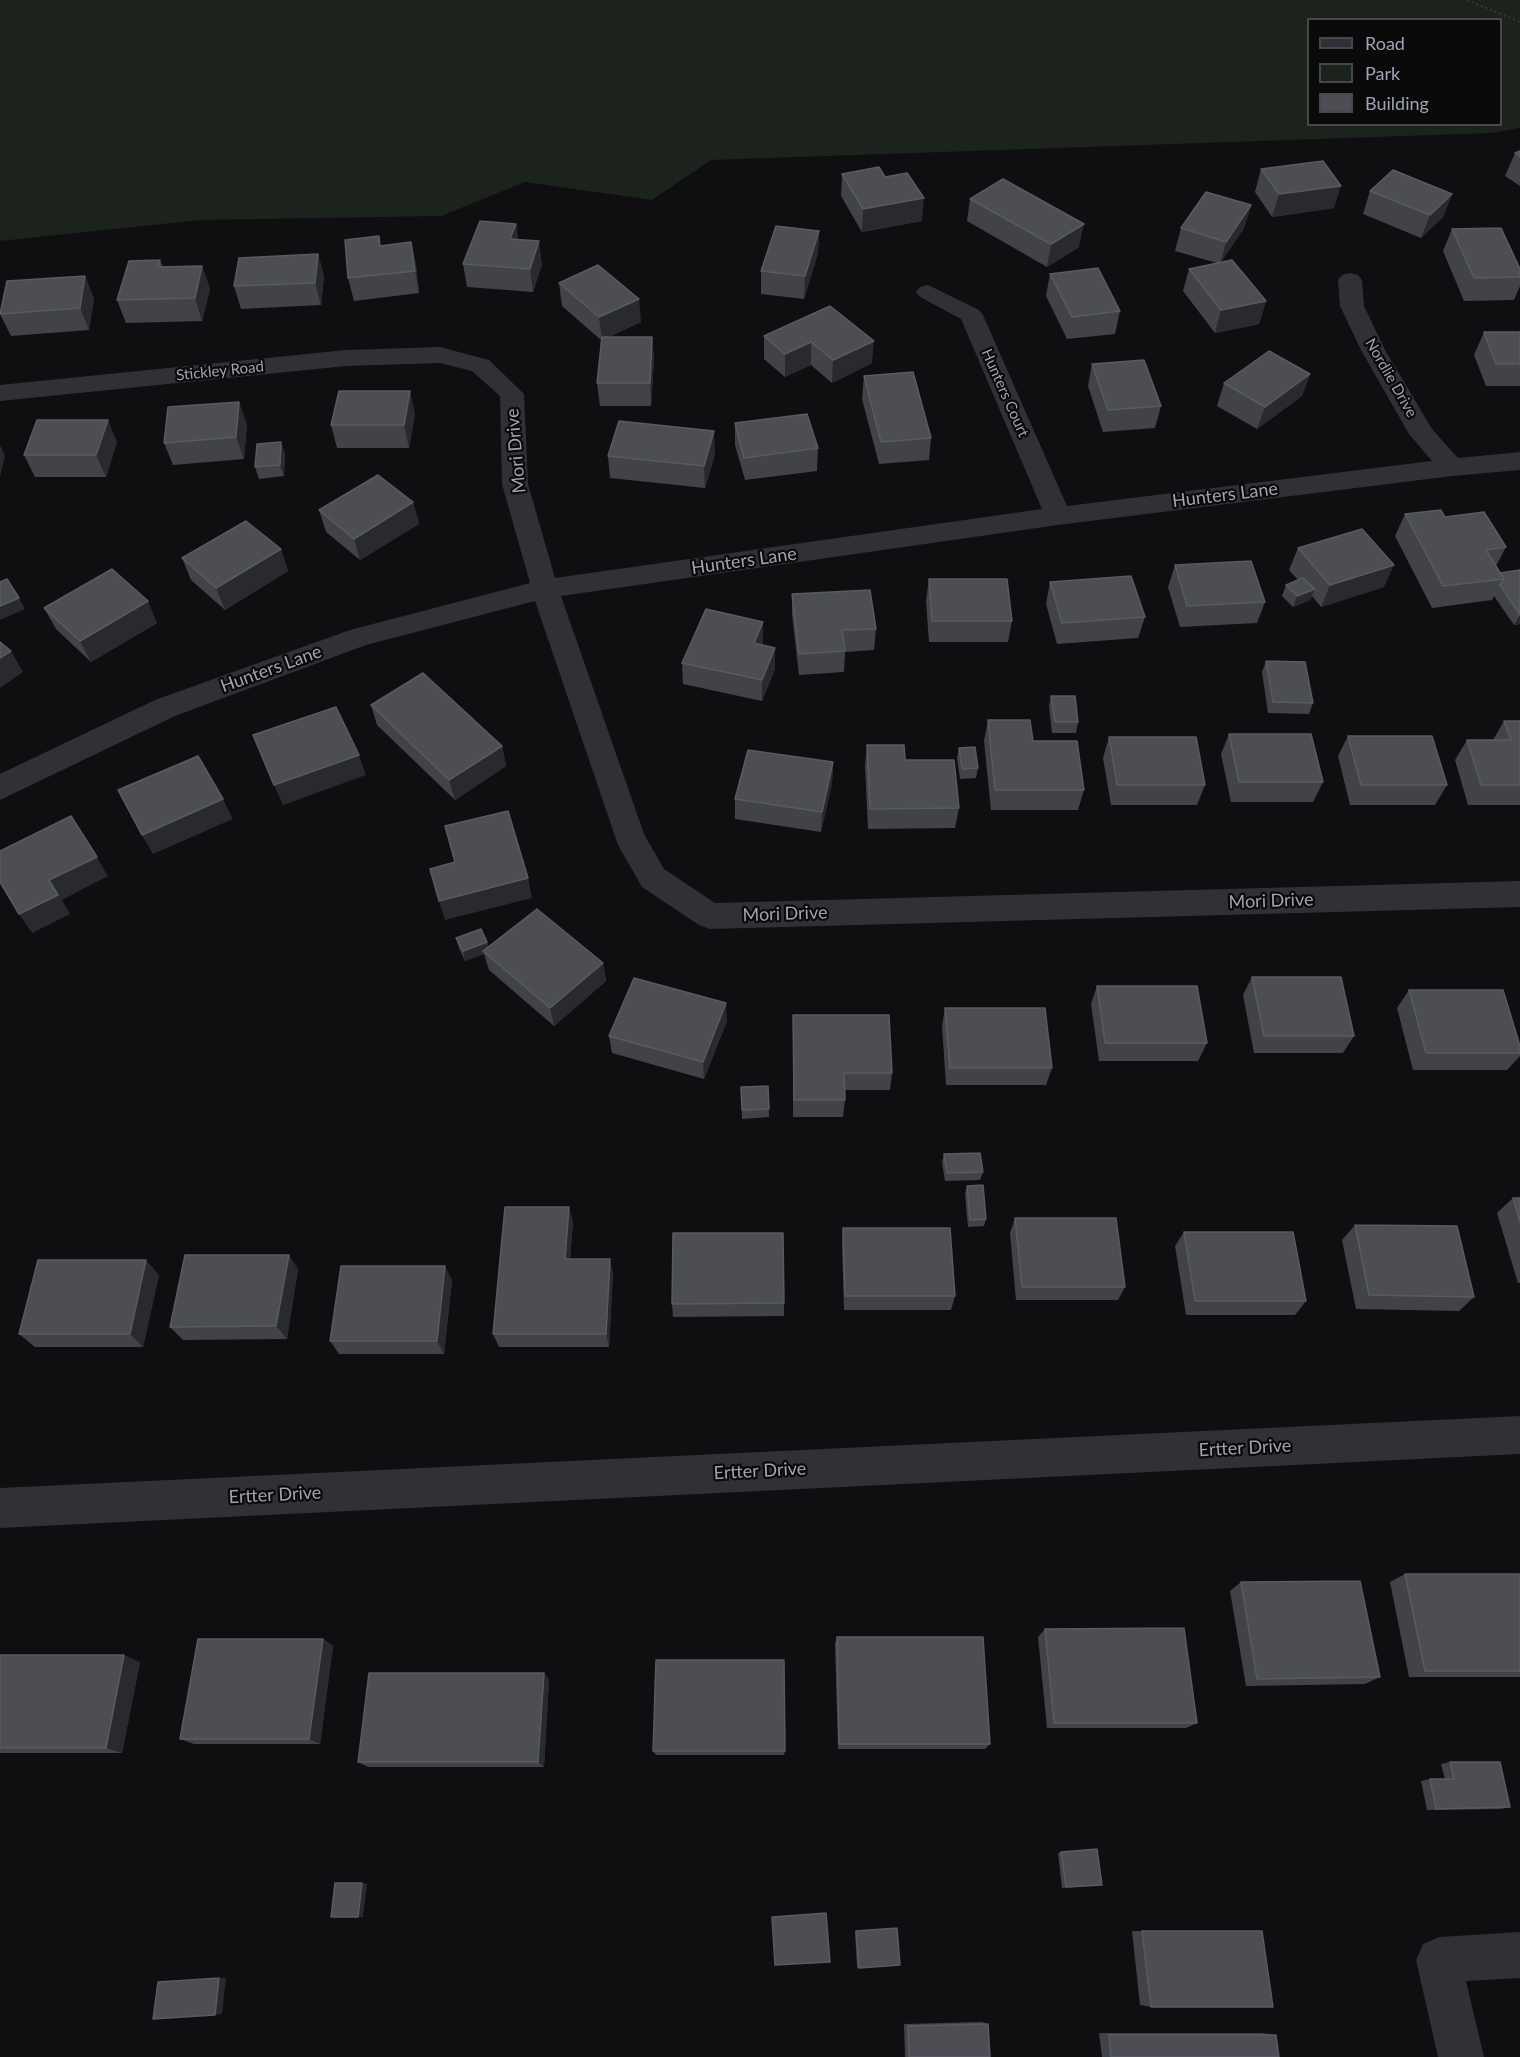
<!DOCTYPE html>
<style>
body{margin:0}
#map{position:relative;width:1520px;height:2057px;overflow:hidden;background:#0f0f11;font-family:Lato,sans-serif}
canvas{display:block}
.legend{position:absolute;left:1307px;top:18px;width:195px;height:108px;box-sizing:border-box;background:#0a0a0b;border:2px solid #46484e;margin:0;padding:8px 10px;list-style:none;font-size:18px;color:#9fa4b3}
.legend li{display:flex;align-items:center;gap:12px;height:30px}
.legend b{width:30px;border:2px solid #46484e}
</style>
<div id="map">
<canvas width="1520" height="2057"></canvas>
<ul class="legend">
<li><b style="height:8px;background:#303036"></b>Road</li>
<li><b style="height:16px;background:#1b231c"></b>Park</li>
<li><b style="height:16px;background:#4c4e54"></b>Building</li>
</ul>
</div>
<script>
const ctx = document.querySelector('canvas').getContext('2d');
ctx.lineJoin = 'round';
function paint(path, color) {
  ctx.fillStyle = color;
  ctx.fill(path, 'evenodd');
}
function shape(rows) {
  const path = new Path2D();
  for (const r of rows) {
    path.moveTo(r[0], r[1]);
    for (let i = 2; i < r.length; i += 2) path.lineTo(r[i], r[i + 1]);
  }
  return path;
}
function stroke(path, color, width, dash) {
  ctx.strokeStyle = color;
  ctx.lineWidth = width;
  ctx.lineCap = dash ? 'butt' : 'round';
  ctx.setLineDash(dash || []);
  ctx.stroke(path);
}
function label(font, color, halo, rows, align = 'center') {
  ctx.font = font + ' Lato,sans-serif';
  ctx.lineWidth = 4.5;
  ctx.setLineDash([]);
  ctx.textBaseline = 'middle';
  ctx.strokeStyle = halo;
  ctx.fillStyle = color;
  for (const [text, x, y, turn = 0] of rows) {
    ctx.save();
    ctx.translate(x, y);
    ctx.rotate((+turn || 0) * Math.PI / 180);
    ctx.textAlign = isNaN(turn) ? turn : align;
    if (halo) ctx.strokeText(text, 0, 0);
    ctx.fillText(text, 0, 0);
    ctx.restore();
  }
}
paint(shape([
 [0,0,1520,0,1520,128,1491,133,711,160,652,200,525,182,441,216,200,220,0,241],
 [1308,20,1500,20,1500,124,1308,124]
]), '#1b231c');
stroke(shape([
 [1467,0,1520,22]
]), '#36373d', 2, [2, 3]);
paint(shape([
 [1350,273,1358,275,1362,280,1364,306,1385,350,1432,429,1458,458,1520,452,1520,470,1452,476,1058,525,561,596,644,834,664,869,715,903,1520,881,1520,907,710,929,699,925,642,887,618,845,535,601,366,645,175,716,0,800,0,774,155,700,350,630,530,583,502,484,500,396,472,371,440,363,346,366,0,401,0,385,346,350,440,347,489,360,524,394,528,484,555,578,1042,509,961,319,920,297,916,292,920,287,928,285,979,310,983,315,1067,506,1432,461,1409,434,1361,350,1340,306,1338,280,1342,275,1350,273],
 [1520,1416,1520,1454,0,1528,0,1488,1520,1416],
 [1520,1932,1520,1978,1466,1981,1484,2057,1438,2057,1416,1960,1423,1944,1439,1937,1520,1932]
]), '#303036');
paint(shape([
 [1520,151,1520,186,1505,176,1515,153],
 [1261,169,1334,208,1272,217,1255,192],
 [842,174,885,177,922,221,862,232,841,196],
 [1370,191,1452,194,1443,217,1421,238,1363,214],
 [970,199,1079,247,1047,267,967,221],
 [1251,205,1244,228,1221,262,1266,301,1259,324,1215,333,1183,291,1189,269,1217,263,1175,251,1181,228],
 [516,224,518,239,542,264,533,292,467,287,463,264],
 [1452,229,1520,269,1520,286,1514,300,1464,301,1443,251],
 [819,231,818,253,804,299,761,294,761,271],
 [411,242,416,265,419,293,354,301,348,278,381,246],
 [318,254,324,277,321,305,241,309,234,286],
 [160,260,163,267,202,266,210,289,202,321,126,323,117,300],
 [1050,274,1120,311,1115,334,1067,339,1046,296],
 [85,276,94,299,89,330,11,336,0,314],
 [559,283,641,322,609,337,652,337,654,359,651,406,600,406,597,383,601,340,562,306],
 [830,306,872,363,832,383,811,365,785,377,764,359,764,336],
 [1484,332,1520,332,1520,386,1486,386,1474,355],
 [1092,364,1161,406,1155,428,1103,432,1088,386],
 [1310,374,1302,396,1257,429,1217,406,1224,383],
 [864,376,931,438,929,460,879,464,862,399],
 [415,414,409,448,337,448,331,425],
 [735,423,818,448,817,471,745,480,735,445],
 [247,424,244,459,173,465,164,443],
 [117,442,106,477,35,477,24,455],
 [285,453,284,476,259,479,255,467],
 [715,454,705,488,610,478,608,456],
 [413,502,419,524,360,560,326,532,319,510],
 [1405,514,1445,517,1506,547,1496,566,1500,573,1520,570,1520,624,1514,625,1494,596,1492,600,1432,608,1395,536],
 [1298,548,1384,587,1321,607,1312,596,1310,600,1293,607,1282,596,1286,585,1298,580,1289,570],
 [281,549,288,571,225,610,191,580,182,558],
 [1175,565,1265,602,1257,623,1180,627,1168,587],
 [929,579,1012,621,1008,642,929,642,926,601],
 [1050,582,1145,617,1138,638,1057,644,1046,604],
 [792,594,876,629,874,650,845,652,844,672,799,675,792,615],
 [44,608,157,623,91,662,56,629],
 [763,622,763,643,762,645,775,669,762,701,683,684,682,663],
 [1266,661,1313,703,1309,714,1268,713,1262,672],
 [1051,696,1078,722,1076,733,1052,733,1049,706],
 [371,705,502,746,506,766,455,800,377,725],
 [988,720,1033,741,1084,790,1078,810,991,810,984,741],
 [1504,721,1520,721,1520,805,1468,805,1455,760,1467,740,1493,740],
 [1229,734,1323,782,1313,802,1231,802,1221,754],
 [1348,736,1447,785,1435,805,1350,805,1338,756],
 [1109,737,1205,785,1197,805,1111,805,1103,758],
 [867,745,905,760,959,808,955,828,868,829,865,766],
 [959,748,978,768,976,778,960,779,957,758],
 [833,762,832,783,821,832,735,819,735,799],
 [456,938,487,942,489,947,603,963,606,981,554,1026,489,970,484,954,465,961,459,948],
 [1252,977,1354,1036,1343,1053,1254,1053,1243,995],
 [1097,986,1207,1043,1198,1061,1099,1061,1091,1004],
 [1409,990,1520,1046,1520,1056,1507,1070,1413,1070,1397,1008],
 [945,1008,1052,1068,1046,1085,946,1085,942,1026],
 [793,1015,892,1073,890,1090,844,1090,845,1100,843,1117,793,1117],
 [727,1021,704,1079,612,1053,609,1036],
 [768,1086,769,1117,742,1119,741,1087],
 [944,1154,983,1172,980,1180,945,1181,942,1162],
 [967,1186,986,1219,984,1226,968,1227,965,1194],
 [1513,1198,1520,1198,1520,1283,1518,1283,1497,1213],
 [1015,1218,1125,1287,1118,1300,1016,1300,1010,1233],
 [573,1222,570,1259,613,1273,609,1347,499,1347,493,1334],
 [1355,1225,1474,1297,1459,1311,1356,1309,1342,1240],
 [843,1228,955,1296,951,1310,844,1310,842,1243],
 [1184,1232,1306,1301,1295,1315,1186,1315,1175,1246],
 [298,1269,287,1339,183,1340,170,1327],
 [159,1275,143,1347,35,1347,19,1334],
 [452,1280,444,1354,339,1354,330,1341],
 [784,1303,784,1316,673,1317,672,1304],
 [1405,1574,1520,1574,1520,1677,1409,1677,1390,1582],
 [1241,1582,1380,1677,1365,1684,1246,1686,1230,1591],
 [1045,1629,1197,1723,1186,1728,1047,1728,1038,1637],
 [837,1637,990,1744,985,1749,838,1749,835,1644],
 [323,1639,333,1646,320,1744,194,1744,180,1739],
 [0,1655,140,1662,122,1753,0,1753],
 [549,1679,544,1767,368,1767,358,1762],
 [653,1751,785,1751,784,1755,656,1755],
 [1450,1762,1510,1807,1501,1809,1427,1810,1421,1781,1430,1779,1445,1779,1441,1764],
 [1061,1852,1102,1885,1062,1888,1058,1853],
 [897,1928,859,1968,857,1968,855,1931],
 [1132,1931,1142,1931,1151,2007,1140,2005],
 [982,2022,988,2024,990,2057,905,2057,904,2024],
 [1099,2033,1262,2033,1276,2035,1279,2057,1102,2057]
]), '#424349');
paint(shape([
 [1341,186,1334,208,1272,217,1279,194],
 [1452,194,1443,217,1421,238,1430,215],
 [924,198,922,221,862,232,863,209],
 [1251,205,1244,228,1220,264,1226,242],
 [516,224,519,246,510,239],
 [1084,224,1079,247,1047,267,1051,244],
 [819,231,818,253,804,299,805,276],
 [539,241,542,264,533,292,530,269],
 [411,242,416,265,419,293,415,271],
 [318,254,324,277,321,305,315,283],
 [202,266,210,289,202,321,195,298],
 [85,276,94,299,89,330,80,308],
 [639,299,641,322,602,340,599,317],
 [1266,301,1259,324,1215,333,1221,310],
 [652,337,654,359,651,406,650,383],
 [874,341,872,363,832,383,833,360],
 [811,342,811,365,785,377,785,354],
 [1310,374,1302,396,1257,429,1265,407],
 [410,391,415,414,409,448,404,425],
 [239,402,247,424,244,459,236,437],
 [108,420,117,442,106,477,96,455],
 [714,431,715,454,705,488,704,466],
 [281,442,285,453,284,476,280,465],
 [0,445,5,456,0,477],
 [413,502,419,524,360,560,354,539],
 [281,549,288,571,225,610,216,588],
 [1394,565,1384,587,1321,607,1330,585],
 [1315,589,1310,600,1293,607,1297,596],
 [19,598,25,609,0,620,0,606],
 [148,601,157,623,91,662,80,641],
 [1520,615,1520,624,1514,625],
 [763,622,763,643,754,665,754,643],
 [775,648,775,669,762,701,762,680],
 [11,651,23,672,0,688,0,658],
 [502,746,506,766,455,800,449,780],
 [359,755,366,775,283,805,274,785],
 [833,762,832,783,821,832,822,812],
 [223,799,233,819,153,854,142,835],
 [97,857,108,876,62,900,70,914,32,933,19,914,49,880],
 [528,878,532,898,445,920,439,901],
 [487,942,490,952,483,951,484,954,465,961,463,951],
 [603,963,606,981,554,1026,550,1008],
 [726,1003,727,1021,704,1079,703,1062],
 [569,1207,573,1222,569,1273,565,1259],
 [289,1255,298,1269,287,1339,276,1326],
 [610,1259,613,1273,609,1347,606,1334],
 [146,1260,159,1275,143,1347,130,1334],
 [445,1266,452,1280,444,1354,437,1341],
 [323,1639,333,1646,320,1744,309,1739],
 [124,1655,140,1662,122,1753,106,1748],
 [544,1673,549,1679,544,1767,538,1762],
 [362,1883,367,1884,363,1917,358,1917],
 [219,1978,226,1978,222,2014,215,2015]
]), '#292a2e');
const building = shape([
 [1520,151,1520,157,1515,153,1520,151],
 [1323,161,1341,186,1279,194,1261,169,1323,161],
 [879,167,885,177,907,173,924,198,863,209,842,174,879,167],
 [1393,170,1452,194,1430,215,1370,191,1393,170],
 [1003,179,1084,224,1051,244,970,199,1003,179],
 [1206,192,1251,205,1226,242,1181,228,1206,192],
 [480,221,516,224,510,239,539,241,530,269,463,264,480,221],
 [776,226,819,231,805,276,761,271,776,226],
 [1501,228,1520,269,1520,277,1474,278,1452,229,1501,228],
 [379,236,380,246,411,242,415,271,348,278,345,240,379,236],
 [318,254,315,283,234,286,239,258,318,254],
 [160,260,158,267,202,266,195,298,117,300,129,261,160,260],
 [1232,260,1266,301,1221,310,1189,269,1232,260],
 [598,265,639,299,599,317,559,283,598,265],
 [1098,268,1120,311,1072,317,1050,274,1098,268],
 [85,276,80,308,0,314,7,281,85,276],
 [830,306,874,341,833,360,811,342,785,354,764,336,830,306],
 [1484,332,1520,332,1520,364,1496,364,1484,332],
 [602,337,652,337,650,383,597,383,602,337],
 [1269,351,1310,374,1265,407,1224,383,1269,351],
 [1144,360,1161,406,1108,410,1092,364,1144,360],
 [913,372,931,438,881,442,864,376,913,372],
 [339,391,410,391,404,425,331,425,339,391],
 [239,402,236,437,164,443,168,407,239,402],
 [807,414,818,448,744,458,735,423,807,414],
 [37,420,108,420,96,455,24,455,37,420],
 [619,421,714,431,704,466,608,456,619,421],
 [281,442,280,465,255,467,257,444,281,442],
 [378,475,413,502,354,539,319,510,378,475],
 [1441,510,1445,517,1484,512,1506,547,1486,550,1504,579,1443,586,1405,514,1441,510],
 [246,521,281,549,216,588,182,558,246,521],
 [1362,529,1394,565,1330,585,1298,548,1362,529],
 [1251,561,1265,602,1187,606,1175,565,1251,561],
 [112,569,148,601,80,641,44,608,112,569],
 [1520,570,1520,615,1500,585,1504,579,1500,573,1520,570],
 [1131,576,1145,617,1062,623,1050,582,1131,576],
 [1303,578,1315,589,1297,596,1286,585,1303,578],
 [7,579,19,598,0,606,0,582,7,579],
 [929,579,1007,579,1012,621,932,621,929,579],
 [870,590,876,629,842,630,845,651,799,654,792,594,870,590],
 [706,609,763,622,754,643,775,648,762,680,682,663,706,609],
 [0,642,11,651,0,658,0,642],
 [1266,661,1305,662,1313,703,1273,702,1266,661],
 [423,673,502,746,449,780,371,705,423,673],
 [1051,696,1075,696,1078,722,1055,722,1051,696],
 [336,707,359,755,274,785,253,735,336,707],
 [988,720,1030,720,1033,741,1077,741,1084,790,995,790,988,720],
 [1504,721,1520,721,1520,785,1481,785,1467,740,1511,740,1504,721],
 [1229,734,1311,734,1323,782,1239,782,1229,734],
 [1348,736,1432,736,1447,785,1361,785,1348,736],
 [1109,737,1196,737,1205,785,1117,785,1109,737],
 [867,745,904,745,905,760,954,760,959,808,870,809,867,745],
 [975,747,978,768,962,769,959,748,975,747],
 [748,750,833,762,822,812,735,799,748,750],
 [198,756,223,799,142,835,118,790,198,756],
 [508,811,528,878,439,901,430,869,455,862,445,826,508,811],
 [71,816,97,857,49,880,58,895,19,914,0,882,0,851,71,816],
 [537,909,603,963,550,1008,483,951,537,909],
 [481,929,487,942,463,951,456,938,481,929],
 [1252,977,1341,977,1354,1036,1264,1036,1252,977],
 [634,978,726,1003,703,1062,609,1036,634,978],
 [1097,986,1197,986,1207,1043,1105,1043,1097,986],
 [1409,990,1503,990,1520,1046,1520,1053,1426,1053,1409,990],
 [945,1008,1045,1008,1052,1068,950,1068,945,1008],
 [793,1015,889,1015,892,1073,844,1073,845,1100,794,1100,793,1015],
 [768,1086,769,1109,742,1110,741,1087,768,1086],
 [980,1153,983,1172,947,1173,944,1154,980,1153],
 [983,1185,986,1219,970,1220,967,1186,983,1185],
 [1513,1198,1520,1198,1520,1222,1513,1198],
 [505,1207,569,1207,565,1259,610,1259,606,1334,493,1334,505,1207],
 [1015,1218,1116,1218,1125,1287,1022,1287,1015,1218],
 [1355,1225,1457,1226,1474,1297,1369,1295,1355,1225],
 [843,1228,950,1228,955,1296,845,1296,843,1228],
 [1184,1232,1293,1232,1306,1301,1195,1301,1184,1232],
 [673,1233,783,1233,784,1303,672,1304,673,1233],
 [185,1255,289,1255,276,1326,170,1327,185,1255],
 [38,1260,146,1260,130,1334,19,1334,38,1260],
 [341,1266,445,1266,437,1341,330,1341,341,1266],
 [1405,1574,1520,1574,1520,1671,1425,1671,1405,1574],
 [1360,1581,1380,1677,1257,1679,1241,1582,1360,1581],
 [1184,1628,1197,1723,1054,1723,1045,1629,1184,1628],
 [837,1637,983,1637,990,1744,839,1744,837,1637],
 [198,1639,323,1639,309,1739,180,1739,198,1639],
 [0,1655,124,1655,106,1748,0,1748,0,1655],
 [656,1660,784,1660,785,1751,653,1751,656,1660],
 [369,1673,544,1673,538,1762,358,1762,369,1673],
 [1450,1762,1500,1762,1510,1807,1436,1809,1430,1779,1454,1779,1450,1762],
 [1097,1849,1102,1885,1066,1887,1061,1852,1097,1849],
 [335,1883,362,1883,358,1917,331,1917,335,1883],
 [826,1913,830,1962,775,1965,772,1917,826,1913],
 [897,1928,900,1965,859,1968,856,1931,897,1928],
 [1142,1931,1262,1931,1273,2007,1151,2007,1142,1931],
 [219,1978,215,2015,153,2019,158,1982,219,1978],
 [988,2024,990,2057,909,2057,908,2026,988,2024],
 [1109,2035,1276,2035,1279,2057,1111,2057,1109,2035]
]);
paint(building, '#4c4e54');
stroke(building, '#595b63', 1.5);
label('15px', '#9fa4b3', '#0a0a0b', [
 ["Stickley Road",220,371,-6],
 ["Nordlie Drive",1391,378,60],
 ["Hunters Court",1005,393,66]
]);
label('18px', '#9fa4b3', '#0a0a0b', [
 ["Mori Drive",516,451,-95],
 ["Hunters Lane",1225,495,-7],
 ["Hunters Lane",744,561,-8],
 ["Hunters Lane",271,669,-20],
 ["Mori Drive",1271,901,-2],
 ["Mori Drive",785,914,-2],
 ["Ertter Drive",1245,1448,-3],
 ["Ertter Drive",760,1471,-3],
 ["Ertter Drive",275,1495,-3]
]);
</script>
